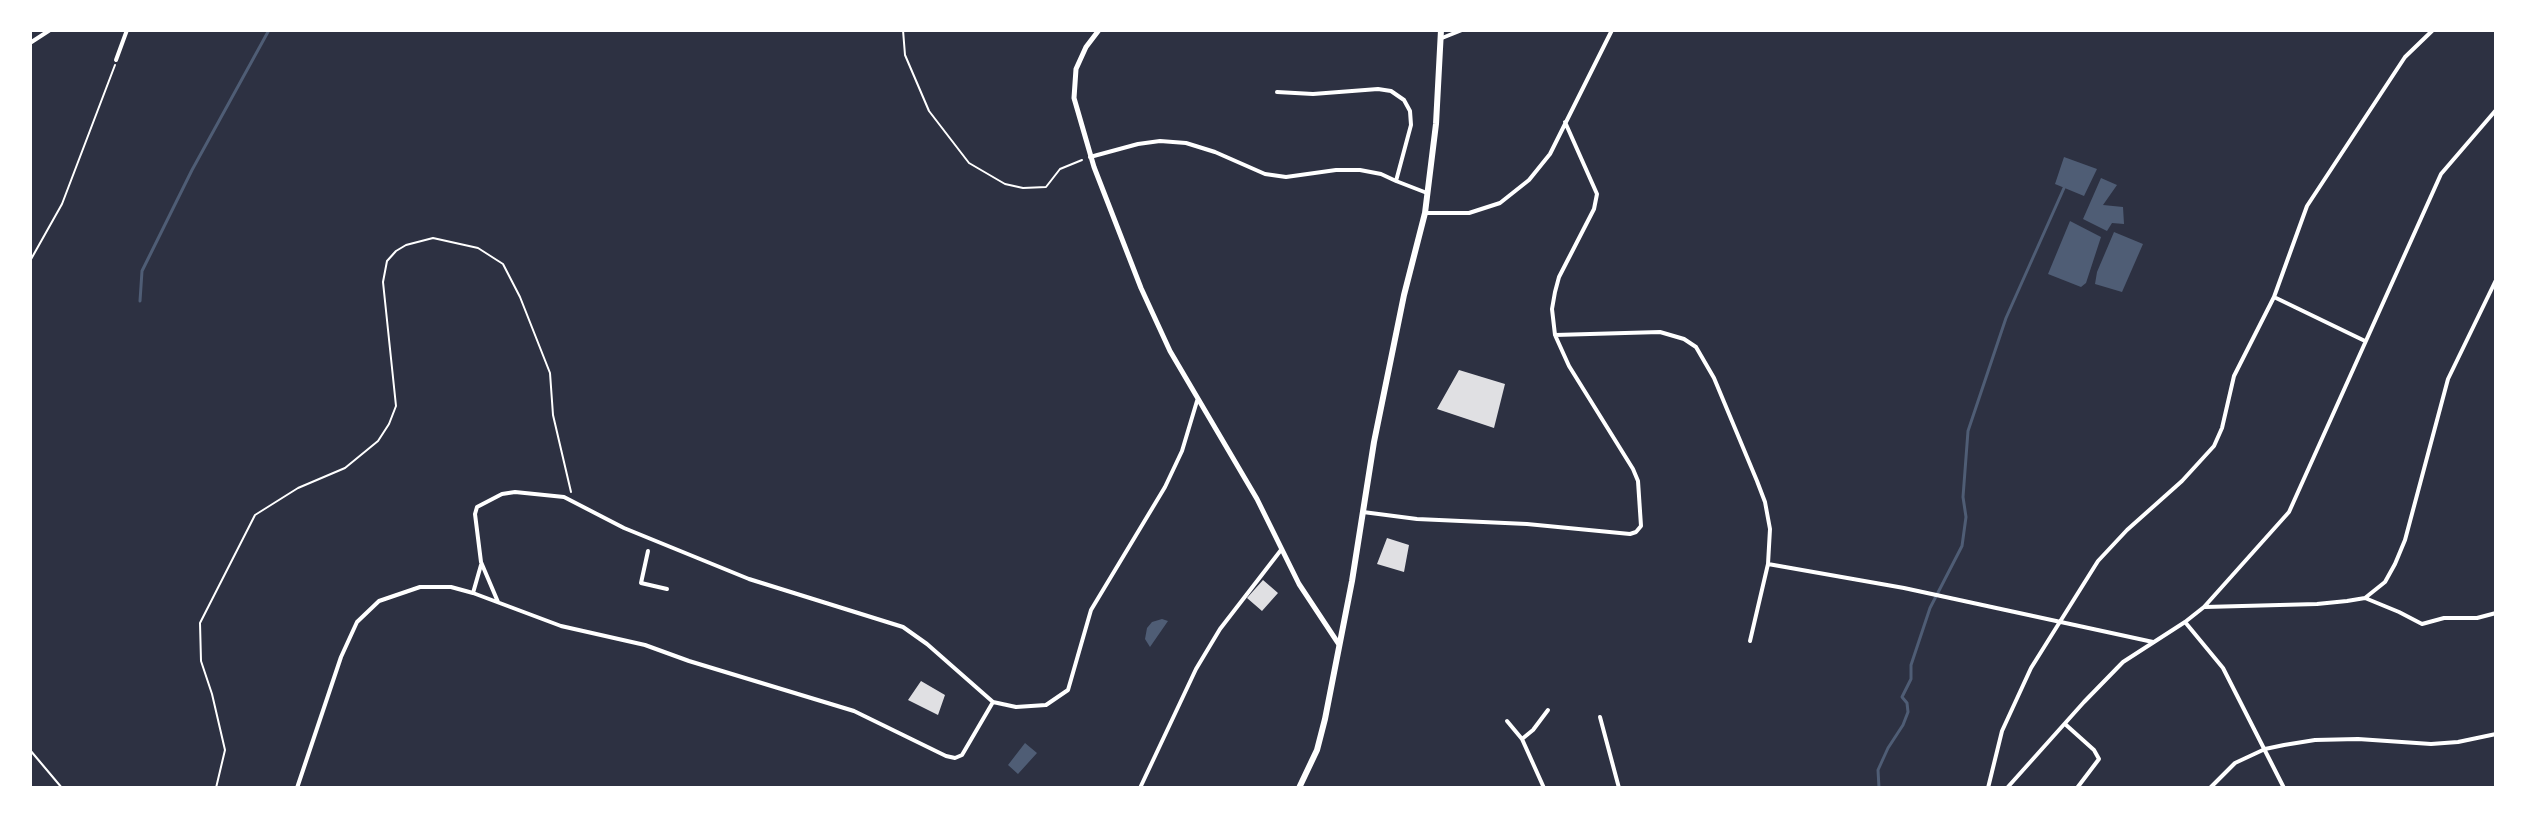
<!DOCTYPE html>
<style>
body{margin:0}
#map{position:relative;width:2526px;height:818px;overflow:hidden;background:#2d3142;font-family:"Titillium Web",sans-serif}
canvas{display:block}
.frame{position:absolute;inset:0;border:32px solid #fff;pointer-events:none}
</style>
<div id="map">
<canvas width="2526" height="818"></canvas>
<div class="frame"></div>
</div>
<script>
const ctx = document.querySelector('canvas').getContext('2d');
ctx.lineJoin = 'round';
function paint(path, color) {
  ctx.fillStyle = color;
  ctx.fill(path, 'evenodd');
}
function shape(rows) {
  const path = new Path2D();
  for (const r of rows) {
    path.moveTo(r[0], r[1]);
    for (let i = 2; i < r.length; i += 2) path.lineTo(r[i], r[i + 1]);
  }
  return path;
}
function stroke(path, color, width, dash) {
  ctx.strokeStyle = color;
  ctx.lineWidth = width;
  ctx.lineCap = dash ? 'butt' : 'round';
  ctx.setLineDash(dash || []);
  ctx.stroke(path);
}
paint(shape([
 [2064,157,2097,169,2084,196,2055,184],
 [2101,178,2117,185,2103,205,2123,207,2124,224,2112,223,2107,231,2083,219],
 [2070,221,2101,237,2086,283,2081,287,2048,274],
 [2114,232,2143,244,2122,292,2095,284,2097,272],
 [1162,619,1168,621,1150,647,1145,639,1147,628,1152,622],
 [1025,743,1037,753,1018,774,1008,765]
]), '#4f5d75');
stroke(shape([
 [140,301,142,271,192,170,269,30],
 [1879,788,1878,770,1888,748,1903,725,1908,712,1907,703,1902,697,1911,679,1911,665,1930,608,1962,546,1966,517,1963,497,1968,431,2006,318,2064,188]
]), '#4f5d75', 3);
paint(shape([
 [1459,370,1505,384,1494,428,1437,409],
 [1387,538,1409,545,1404,572,1377,564],
 [1263,580,1278,593,1262,611,1247,598],
 [921,681,945,695,938,715,908,700]
]), '#e0e0e3');
stroke(shape([
 [903,30,905,55,929,111,969,163,1005,184,1023,188,1046,187,1060,169,1082,160],
 [30,261,62,204,115,65],
 [30,750,62,788],
 [216,788,225,750,212,694,201,661,200,623,255,515,298,488,345,468,378,441,389,424,396,406,383,282,387,261,396,251,406,245,433,238,478,248,503,264,520,297,550,373,553,415,571,492]
]), '#fff', 2);
stroke(shape([
 [1442,38,1462,30],
 [30,43,50,30],
 [116,60,127,30],
 [1090,157,1138,144,1160,141,1186,143,1215,152,1265,174,1286,177,1336,170,1360,170,1381,174,1396,181,1411,125,1410,111,1404,100,1391,91,1378,89,1313,94,1277,92],
 [1396,181,1427,193],
 [1425,213,1469,213,1500,203,1529,180,1550,154,1612,30],
 [2274,297,2365,341],
 [1555,335,1660,332,1684,339,1696,347,1714,378,1757,481,1765,502,1770,529,1768,564,1750,641],
 [1363,512,1417,519,1527,524,1630,534,1636,532,1641,526,1638,481,1633,469,1569,366,1555,335,1552,309,1555,292,1559,277,1594,209,1597,194,1565,122],
 [648,551,641,583,667,589],
 [1768,564,1904,588,2153,642],
 [473,593,481,565],
 [2365,598,2399,612,2422,624,2444,618,2477,618,2496,613],
 [498,602,481,562,475,514,477,507,502,494,515,492,564,497,624,528,749,579,903,627,927,644,993,702,1016,707,1046,705,1068,690,1091,610,1165,487,1182,451,1197,401],
 [2205,607,2317,604,2347,601,2365,598,2385,582,2395,564,2405,540,2448,379,2496,280],
 [2185,622,2223,668,2284,788],
 [1600,717,1619,788],
 [1507,721,1522,739,1544,788],
 [2065,724,2094,750,2099,759,2077,788],
 [1522,739,1533,730,1548,710],
 [297,788,341,657,357,622,379,601,420,587,451,587,473,593,561,626,645,645,689,661,854,711,946,756,955,758,962,755,993,702],
 [1140,788,1196,669,1220,629,1281,550],
 [1988,788,2002,731,2031,668,2098,561,2127,530,2182,481,2214,446,2222,428,2234,376,2274,297,2307,206,2405,57,2433,30],
 [2007,788,2084,702,2123,662,2185,622,2204,607,2289,512,2441,174,2496,110],
 [2210,788,2235,763,2265,749,2284,745,2315,740,2358,739,2431,744,2458,742,2496,734]
]), '#fff', 4);
stroke(shape([
 [1099,30,1086,47,1076,69,1074,98,1094,167,1141,288,1170,351,1257,499,1299,584,1338,643]
]), '#fff', 5);
stroke(shape([
 [1299,788,1317,750,1325,719,1352,581,1374,442,1404,295,1425,213,1436,124,1441,30]
]), '#fff', 6);
</script>
